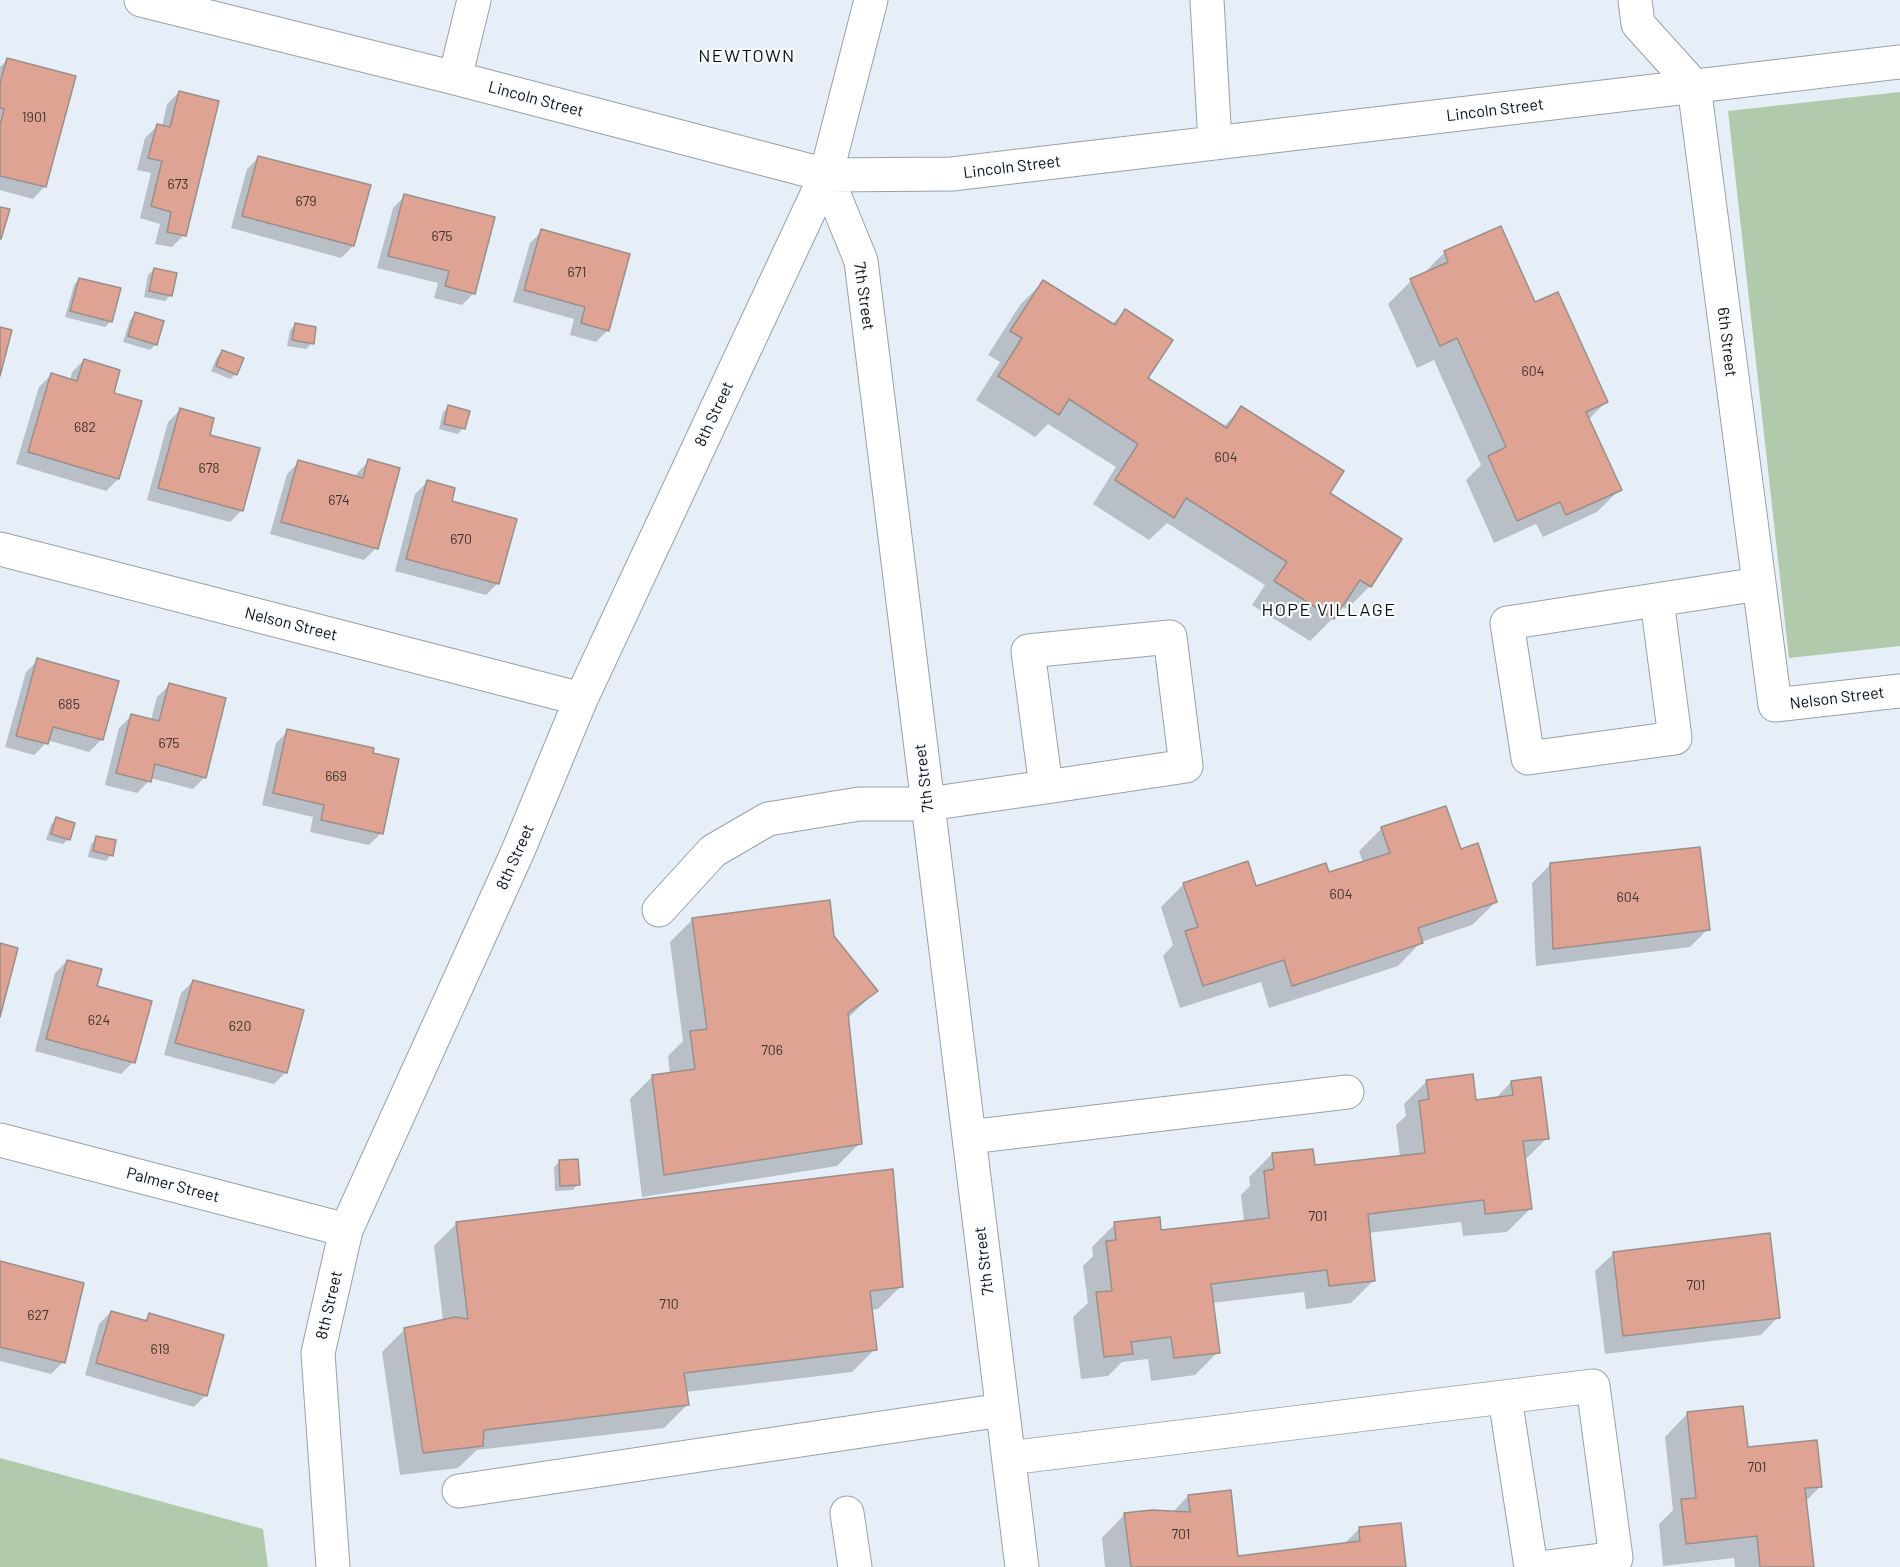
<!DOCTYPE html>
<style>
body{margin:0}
canvas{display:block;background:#e6eff7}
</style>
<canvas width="1900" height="1567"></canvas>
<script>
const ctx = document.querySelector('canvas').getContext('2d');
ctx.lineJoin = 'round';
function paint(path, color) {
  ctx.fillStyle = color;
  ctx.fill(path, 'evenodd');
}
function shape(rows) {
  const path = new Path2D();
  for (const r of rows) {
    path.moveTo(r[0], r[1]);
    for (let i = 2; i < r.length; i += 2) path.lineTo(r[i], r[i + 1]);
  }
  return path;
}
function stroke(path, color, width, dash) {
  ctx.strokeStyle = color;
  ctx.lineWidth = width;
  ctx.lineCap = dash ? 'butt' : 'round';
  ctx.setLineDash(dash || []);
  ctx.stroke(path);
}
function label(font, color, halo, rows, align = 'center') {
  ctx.font = font + ' Barlow,sans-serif';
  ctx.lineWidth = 4.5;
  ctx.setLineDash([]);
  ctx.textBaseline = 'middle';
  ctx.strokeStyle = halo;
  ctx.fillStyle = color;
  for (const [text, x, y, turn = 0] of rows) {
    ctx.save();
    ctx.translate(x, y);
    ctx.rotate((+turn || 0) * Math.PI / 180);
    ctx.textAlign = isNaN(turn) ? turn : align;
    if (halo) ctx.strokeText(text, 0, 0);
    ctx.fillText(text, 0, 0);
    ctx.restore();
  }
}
paint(shape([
 [1900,92,1900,646,1789,658,1728,111],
 [0,1458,263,1529,268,1567,0,1567]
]), '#b0caab');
paint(shape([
 [7,60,45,186,33,199,0,190,0,67],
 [179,92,184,235,172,247,155,244,160,224,140,218,151,173,137,170,145,138,157,126,162,127,167,104],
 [259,157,353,246,341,258,231,228,247,169],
 [405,196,474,293,462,305,434,298,438,283,377,268,393,208],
 [1500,228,1534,304,1606,402,1588,420,1620,489,1597,512,1543,537,1536,524,1494,543,1466,480,1481,465,1434,360,1417,368,1388,304,1411,281,1421,276,1444,253],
 [542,231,608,330,596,342,570,335,574,319,513,302,530,243],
 [154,269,171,295,165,301,144,297,148,275],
 [79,279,111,321,105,327,65,317,74,285],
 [1043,282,1111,325,1125,311,1146,378,1223,427,1242,408,1328,493,1400,539,1370,586,1347,609,1341,606,1333,618,1310,641,1252,605,1265,585,1167,523,1149,540,1093,504,1116,467,1048,424,1035,437,976,400,1000,362,988,355,1020,305],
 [135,314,156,344,150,350,123,342,130,320],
 [295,325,312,343,306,349,287,346,290,330],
 [222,352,236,374,230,379,211,371,217,357],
 [84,360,112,394,118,479,106,491,16,464,39,387,51,375,70,381,72,372],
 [449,407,463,428,458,434,439,429,443,412],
 [180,410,242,510,230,522,147,500,168,422],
 [369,461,376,548,364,560,270,534,287,474,299,462,356,478,357,473],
 [427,482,450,503,498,583,486,595,395,571,415,494],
 [38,660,117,682,101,740,89,752,47,740,46,743,34,755,5,747,26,672],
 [169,685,205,777,193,789,150,778,149,781,137,793,105,785,119,728,131,716,151,720,157,697],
 [288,731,372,754,381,833,369,845,310,832,313,817,262,805,276,743],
 [57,819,69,839,63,844,46,840,51,824],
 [1382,828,1496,902,1472,925,1421,942,1398,966,1269,1008,1261,982,1180,1008,1163,956,1173,945,1161,907,1184,884,1256,888,1328,874,1363,863,1359,851],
 [97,838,111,855,106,861,88,857,91,844],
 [1550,865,1708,929,1690,947,1536,966,1532,883],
 [693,919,833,937,876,991,847,1019,860,1143,837,1166,642,1197,630,1099,653,1076,670,1074,668,1056,683,1041,670,942],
 [67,961,96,987,133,1062,121,1074,35,1051,55,973],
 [193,981,286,1072,274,1084,164,1055,181,993],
 [1427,1081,1475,1101,1495,1099,1511,1082,1547,1138,1524,1161,1530,1209,1507,1232,1463,1236,1461,1222,1368,1233,1374,1280,1351,1303,1306,1309,1304,1292,1212,1303,1218,1352,1195,1375,1151,1381,1148,1359,1122,1362,1108,1376,1081,1379,1073,1317,1088,1303,1083,1266,1093,1256,1092,1247,1115,1224,1160,1232,1244,1222,1241,1195,1250,1186,1249,1177,1272,1154,1314,1167,1400,1157,1396,1125,1406,1116,1404,1104],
 [559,1162,578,1184,573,1190,555,1191,554,1167],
 [457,1223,901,1286,878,1309,870,1310,875,1349,852,1372,686,1392,687,1405,664,1428,477,1450,458,1468,400,1475,382,1352,405,1329,443,1321,434,1246],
 [1613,1254,1778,1317,1761,1335,1605,1354,1595,1271],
 [0,1263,63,1362,51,1374,0,1361],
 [111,1312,143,1321,150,1314,206,1395,194,1407,85,1375,99,1324],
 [1688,1413,1746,1449,1821,1486,1805,1502,1813,1567,1735,1567,1734,1558,1663,1566,1659,1524,1673,1510,1665,1437],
 [1188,1496,1237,1557,1343,1545,1359,1529,1405,1567,1105,1567,1102,1538,1125,1514,1172,1513]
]), '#0003');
const building = shape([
 [7,58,76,76,46,187,0,176,0,126,4,109,0,108,0,83,7,58],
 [179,91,219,101,186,236,167,232,171,212,151,206,162,161,148,158,157,124,170,127,179,91],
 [258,156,371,185,354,246,242,216,258,156],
 [404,194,495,217,475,294,445,286,449,271,388,256,404,194],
 [0,207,10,209,1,239,0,239,0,207],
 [1501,226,1535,302,1558,292,1608,402,1586,412,1622,490,1566,515,1560,502,1517,521,1488,456,1506,447,1457,338,1440,346,1410,279,1448,262,1444,251,1501,226],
 [541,229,630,254,609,331,581,323,585,307,524,290,541,229],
 [154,268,177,273,172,296,149,291,154,268],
 [79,278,121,288,112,322,70,311,79,278],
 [1043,280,1115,325,1125,309,1173,340,1148,378,1227,428,1241,406,1344,471,1330,493,1402,539,1371,587,1360,580,1334,619,1274,581,1287,562,1186,498,1174,518,1115,480,1138,444,1069,399,1059,415,998,376,1022,338,1010,331,1043,280],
 [135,312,164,321,157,345,128,336,135,312],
 [295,323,316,327,314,344,292,340,295,323],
 [0,327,12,330,0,376,0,327],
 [222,350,244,358,237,375,216,366,222,350],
 [84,359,120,370,114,393,142,401,119,479,28,452,51,373,77,381,84,359],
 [448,405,470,411,465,429,444,424,448,405],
 [180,408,214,418,210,435,260,448,243,511,158,488,180,408],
 [368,459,400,468,378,549,281,522,298,460,363,478,368,459],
 [427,480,455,488,452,501,517,519,499,584,406,559,427,480],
 [37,658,119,681,103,740,53,727,48,744,16,736,37,658],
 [169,683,226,698,206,778,155,764,151,782,116,773,131,714,159,721,169,683],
 [287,729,374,748,373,753,399,759,383,834,321,820,324,805,273,793,287,729],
 [1446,806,1461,849,1478,843,1497,902,1418,928,1423,943,1292,986,1284,960,1203,986,1185,931,1198,927,1183,883,1248,861,1256,886,1326,863,1329,872,1390,853,1381,827,1446,806],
 [56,817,75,823,70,840,51,834,56,817],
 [96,836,116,840,113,856,93,851,96,836],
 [1700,847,1710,930,1553,949,1550,863,1700,847],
 [830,900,834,936,878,991,848,1013,862,1144,664,1175,652,1075,695,1069,690,1031,707,1029,692,918,830,900],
 [0,943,18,948,0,1017,0,943],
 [67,960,102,969,97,986,152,1001,135,1063,46,1039,67,960],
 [193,980,304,1010,287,1073,175,1043,193,980],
 [1473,1074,1476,1100,1513,1095,1511,1081,1541,1077,1549,1139,1523,1141,1532,1209,1485,1214,1484,1200,1368,1214,1375,1281,1329,1286,1327,1270,1211,1284,1220,1353,1174,1358,1171,1337,1131,1342,1133,1354,1104,1357,1096,1292,1112,1291,1106,1241,1116,1240,1114,1222,1160,1217,1161,1230,1269,1218,1264,1171,1274,1169,1272,1153,1313,1149,1315,1165,1425,1153,1419,1101,1429,1099,1426,1080,1473,1074],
 [578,1159,580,1185,560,1186,559,1160,578,1159],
 [893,1169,903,1287,870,1291,877,1350,684,1373,689,1405,484,1430,483,1446,423,1453,404,1328,455,1317,468,1319,456,1222,893,1169],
 [1770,1233,1780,1318,1623,1336,1613,1252,1770,1233],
 [0,1261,84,1283,65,1363,0,1347,0,1261],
 [111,1311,147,1321,149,1313,224,1335,207,1396,96,1363,111,1311],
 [1743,1406,1748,1447,1817,1440,1822,1487,1805,1488,1814,1567,1760,1567,1757,1536,1686,1544,1681,1499,1696,1498,1687,1412,1743,1406],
 [1231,1490,1238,1556,1360,1541,1359,1527,1401,1523,1406,1567,1131,1567,1124,1513,1152,1510,1190,1512,1188,1495,1231,1490]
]);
paint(building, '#dea392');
stroke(building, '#9b8f8c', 1.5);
const minor = shape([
 [141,0,455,78,826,175,952,174,1900,62],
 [1207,0,1215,143],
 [1635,0,1638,24,1694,86,1775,705,1900,691],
 [455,78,474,0],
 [826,175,861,261,1022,1567],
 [0,549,581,699],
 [1657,600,1675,738,1528,758,1507,623,1759,584],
 [659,910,713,851,768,819,859,804,928,804,1046,787,1186,766,1170,637,1028,651,1046,787],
 [969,1137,1347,1092],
 [0,1140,346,1230],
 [1505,1398,1531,1567],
 [1009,1458,1593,1386,1616,1558,1547,1567],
 [459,1491,1002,1410],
 [847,1513,855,1567],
 [333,1567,318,1353,346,1230,518,851,581,699,826,175,871,0]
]);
stroke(minor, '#98a1a8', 35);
stroke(minor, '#fff', 33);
label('14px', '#3f3230', null, [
 ["1901",34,117],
 ["673",178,184],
 ["679",306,201],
 ["675",442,236],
 ["671",577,272],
 ["604",1533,371],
 ["682",85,427],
 ["604",1226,457],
 ["678",209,468],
 ["674",339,500],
 ["670",461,539],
 ["685",69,704],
 ["675",169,743],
 ["669",336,776],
 ["604",1341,894],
 ["604",1628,897],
 ["624",99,1020],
 ["620",240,1026],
 ["706",772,1050],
 ["701",1318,1216],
 ["701",1696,1285],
 ["710",669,1304],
 ["627",38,1315],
 ["619",160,1349],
 ["701",1757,1467],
 ["701",1181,1534]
]);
label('16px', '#0a0c0f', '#f8fbfe', [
 ["Lincoln Street",536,99,15],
 ["Lincoln Street",1495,110,-7],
 ["Lincoln Street",1012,167,-7],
 ["7th Street",864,296,82],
 ["6th Street",1727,342,83],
 ["8th Street",714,414,-65],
 ["Nelson Street",291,624,14],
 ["Nelson Street",1837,698,-7],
 ["7th Street",924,778,-97],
 ["8th Street",515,857,-66],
 ["Palmer Street",173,1185,15],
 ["7th Street",984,1261,-97],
 ["8th Street",329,1305,-77]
]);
ctx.letterSpacing = '1.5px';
label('18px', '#0a0c0f', '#f8fbfe', [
 ["NEWTOWN",747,56],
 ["HOPE VILLAGE",1329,610]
]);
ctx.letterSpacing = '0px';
</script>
